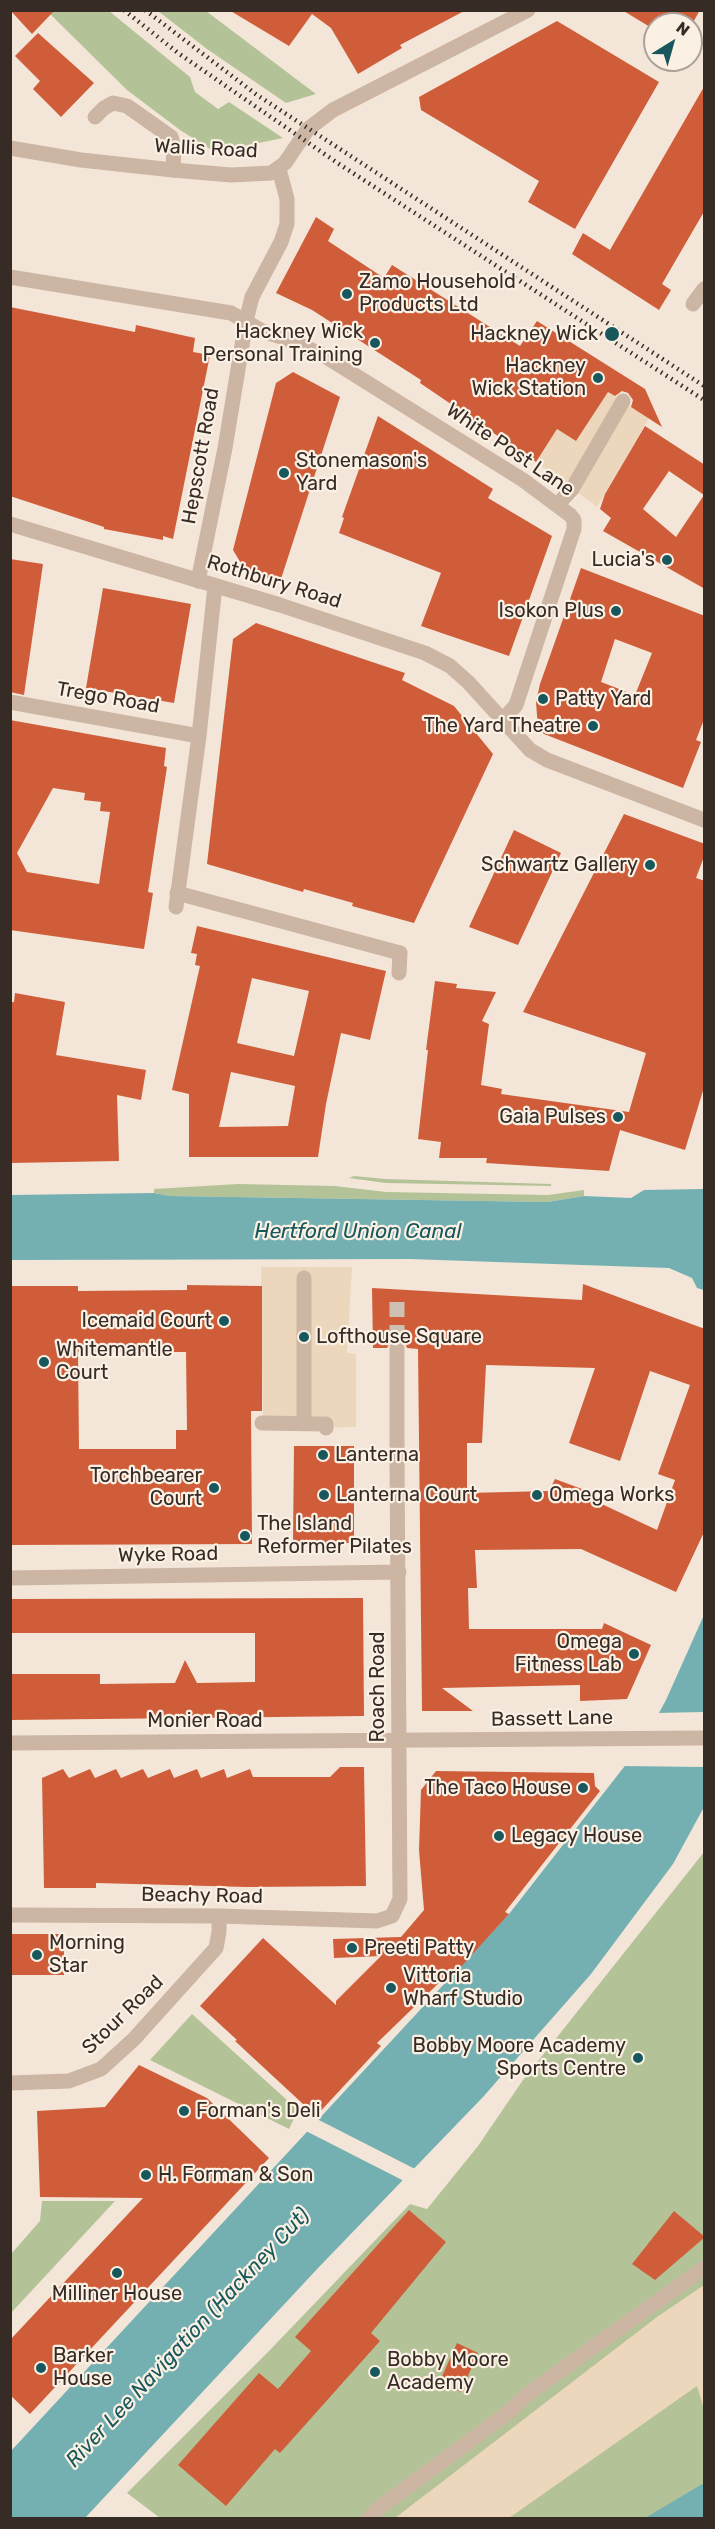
<!DOCTYPE html>
<style>
body{margin:0}
#map{position:relative;width:715px;height:2529px;overflow:hidden;background:#f3e6d8;font-family:Rubik,sans-serif}
canvas{display:block}
.frame{position:absolute;inset:0;border:12px solid #362b25;pointer-events:none}
.north{position:absolute;left:643px;top:12px;width:60px;height:60px;box-sizing:border-box;background:#faf0e4;border:2px solid #aca198;border-radius:50%;rotate:37deg;font-size:16px;font-weight:700;line-height:24px;text-align:center;color:#362b25}
.north::after{content:'';display:block;margin:auto;width:21px;height:27px;background:#18575b;clip-path:polygon(50% 0,100% 100%,50% 72%,0 100%)}
</style>
<div id="map">
<canvas width="715" height="2529"></canvas>
<div class="frame"></div>
<div class="north">N</div>
</div>
<script>
const ctx = document.querySelector('canvas').getContext('2d');
ctx.lineJoin = 'round';
function paint(path, color) {
  ctx.fillStyle = color;
  ctx.fill(path, 'evenodd');
}
function shape(rows) {
  const path = new Path2D();
  for (const r of rows) {
    path.moveTo(r[0], r[1]);
    for (let i = 2; i < r.length; i += 2) path.lineTo(r[i], r[i + 1]);
  }
  return path;
}
function stroke(path, color, width, dash) {
  ctx.strokeStyle = color;
  ctx.lineWidth = width;
  ctx.lineCap = dash ? 'butt' : 'round';
  ctx.setLineDash(dash || []);
  ctx.stroke(path);
}
function label(font, color, halo, rows, align = 'center') {
  ctx.font = font + ' Rubik,sans-serif';
  ctx.lineWidth = 4.5;
  ctx.setLineDash([]);
  ctx.textBaseline = 'middle';
  ctx.strokeStyle = halo;
  ctx.fillStyle = color;
  for (const [text, x, y, turn = 0] of rows) {
    ctx.save();
    ctx.translate(x, y);
    ctx.rotate((+turn || 0) * Math.PI / 180);
    ctx.textAlign = isNaN(turn) ? turn : align;
    if (halo) ctx.strokeText(text, 0, 0);
    ctx.fillText(text, 0, 0);
    ctx.restore();
  }
}
paint(shape([
 [47,11,109,11,190,77,195,92,218,109,229,102,283,138,215,152,180,130,127,90],
 [158,11,206,11,316,94,286,103,207,49],
 [354,1176,385,1179,551,1184,551,1186,386,1183,349,1178],
 [238,1184,335,1186,386,1192,548,1195,584,1190,584,1196,547,1202,170,1196,154,1193,154,1189],
 [704,1852,704,2518,160,2518,127,2493,269,2351,410,2204,427,2209,478,2146,523,2080],
 [192,2014,298,2110,289,2129,150,2060],
 [42,2201,115,2201,11,2313,11,2254,40,2221]
]), '#b4c397');
paint(shape([
 [608,392,649,418,597,507,536,462,557,429,576,441],
 [261,1267,352,1267,347,1353,356,1354,356,1427,263,1429],
 [704,2285,704,2409,697,2386,509,2518,395,2518,657,2317]
]), '#ecd7bd');
paint(shape([
 [704,1189,704,1290,697,1288,692,1278,669,1268,410,1259,11,1260,11,1195,154,1193,170,1196,547,1202,584,1196,631,1198,644,1190],
 [704,1615,704,1807,673,1864,591,1974,483,2097,319,2267,85,2518,11,2518,10,2452,509,1914,642,1744,666,1700],
 [704,2483,704,2518,645,2518]
]), '#74b0b2');
paint(shape([
 [704,1712,704,1767,621,1766,640,1742,655,1713],
 [315,2118,417,2170,406,2182,304,2130]
]), '#f3e6d8');
paint(shape([
 [10,10,55,10,32,34],
 [229,10,466,10,400,45,402,48,358,74,331,28,312,14,289,46],
 [622,10,700,10,691,26,691,24,655,24,655,30],
 [557,21,659,82,575,229,528,202,539,181,421,110,419,97],
 [38,33,94,83,61,117,33,89,40,81,15,56],
 [705,85,705,210,662,284,671,290,659,310,572,254,583,233,610,250],
 [316,217,334,229,328,241,384,278,392,265,520,346,537,321,645,389,662,427,631,407,633,400,628,393,622,391,615,396,608,392,576,441,557,429,536,462,420,383,421,380,312,310,276,293],
 [10,307,135,332,136,325,195,338,193,352,210,355,173,539,163,536,163,540,104,529,104,527,10,496],
 [293,372,340,397,280,582,245,570,233,550,276,383],
 [378,416,493,489,488,498,552,536,509,656,421,626,441,573,339,533,344,518,342,517],
 [645,426,705,465,705,589,603,531,611,518,600,509,605,494],
 [669,471,704,495,676,537,643,509],
 [10,559,43,564,24,695,10,692],
 [581,568,705,616,705,717,696,740,701,742,683,788,544,734,538,729,536,702,540,684],
 [615,639,652,653,635,695,601,682],
 [103,588,191,604,174,703,86,688],
 [256,623,405,673,402,680,454,706,493,754,414,923,352,906,353,903,304,889,303,892,207,864,233,639],
 [10,720,166,748,164,766,167,767,148,892,153,893,144,949,10,930],
 [53,788,85,793,84,800,101,802,100,811,110,812,99,884,27,872,17,853],
 [624,814,705,844,705,854,696,878,705,881,705,1084,685,1150,620,1130,609,1171,486,1163,487,1158,439,1158,441,1142,418,1139,428,1050,426,1050,435,981,457,984,456,988,496,992,482,1021,489,1024,481,1085,502,1089,501,1094,629,1112,646,1053,523,1012],
 [514,830,561,853,518,945,469,927],
 [197,926,386,971,370,1040,341,1033,326,1104,318,1157,189,1157,189,1094,172,1090,200,966,195,965,197,954,191,953],
 [252,978,309,991,294,1056,237,1043],
 [231,1072,295,1086,288,1126,219,1127],
 [15,993,65,1002,56,1055,146,1070,141,1100,117,1095,119,1161,10,1163,10,1002,14,1002],
 [583,1284,705,1329,705,1530,676,1592,581,1549,475,1550,477,1588,468,1588,469,1629,602,1629,604,1623,651,1645,627,1699,580,1701,580,1685,442,1688,473,1711,422,1711,418,1349,407,1348,405,1343,398,1338,392,1340,387,1348,373,1348,372,1288,582,1300],
 [486,1365,595,1368,569,1443,620,1461,650,1371,690,1385,658,1474,675,1480,657,1530,589,1498,590,1492,555,1479,549,1491,467,1493,467,1443,482,1443],
 [187,1285,262,1286,262,1411,251,1411,252,1544,10,1545,10,1286,78,1286,78,1291,187,1290],
 [78,1352,186,1352,187,1430,176,1430,176,1449,79,1449],
 [294,1446,354,1446,354,1543,293,1543],
 [363,1598,364,1716,10,1720,10,1674,100,1674,100,1684,175,1683,185,1660,197,1683,255,1682,255,1633,10,1633,10,1599],
 [340,1767,364,1767,366,1886,247,1887,96,1883,96,1888,44,1888,42,1778,63,1769,69,1778,90,1769,95,1778,116,1769,121,1778,143,1769,148,1778,170,1769,174,1778,197,1769,201,1778,224,1769,227,1778,250,1769,253,1777,330,1777],
 [436,1771,594,1773,595,1786,600,1791,505,1912,509,1914,449,1980,445,1977,377,2043,381,2046,316,2116,235,2041,237,2040,200,2006,263,1938,336,2005,336,2001,381,1956,334,1958,333,1939,401,1937,424,1910,419,1850,421,1790],
 [10,1934,64,1934,64,1975,10,1975],
 [139,2065,207,2098,269,2158,30,2414,10,2395,10,2340,143,2198,40,2197,37,2111,105,2107],
 [409,2210,446,2242,371,2333,380,2341,280,2453,275,2449,226,2506,178,2465,259,2373,278,2389,311,2351,295,2337],
 [674,2211,705,2237,655,2280,632,2264],
 [457,2343,478,2353,461,2392,439,2383]
]), '#d05d39');
stroke(shape([
 [397,1302,397,1348]
]), '#cdc1b4', 15, [15, 8]);
stroke(shape([
 [693,304,704,289],
 [557,505,572,489,623,401],
 [177,893,400,953,399,973],
 [262,1423,326,1424,326,1428],
 [304,1424,304,1278],
 [397,1457,397,1348]
]), '#ccb5a3', 15);
stroke(shape([
 [95,117,104,108,113,103,127,106,171,137,174,147,173,170],
 [10,277,231,313,262,331,285,338,323,355,523,480,570,515,574,520,574,529,516,705,503,720],
 [198,581,225,448,246,321,252,297,281,242,287,224,287,199,279,169],
 [10,702,199,736],
 [176,907,199,736,215,586],
 [10,1578,399,1572],
 [10,1743,704,1738],
 [10,1915,219,1916,377,1921,392,1916,400,1899,397,1457],
 [10,2083,69,2081,101,2069,134,2039,216,1948,219,1932,219,1916],
 [369,2518,379,2508,509,2412,529,2393,704,2268]
]), '#ccb5a3', 15);
stroke(shape([
 [10,148,81,160,173,170,231,175,271,173,285,163,308,129,333,110,528,10],
 [10,524,280,605,425,653,450,666,468,682,530,750,547,760,704,820]
]), '#ccb5a3', 15);
stroke(shape([
 [124,10,178,53,339,164,704,400],
 [145,10,257,95,704,386]
]), '#362b25', 4.5, [1.5, 4.5]);
for (const [x, y, r, color] of [
 [347,294,6,"#18575b"],
 [612,334,8,"#18575b"],
 [375,343,6,"#18575b"],
 [598,378,6,"#18575b"],
 [284,473,6,"#18575b"],
 [667,560,6,"#18575b"],
 [616,611,6,"#18575b"],
 [543,699,6,"#18575b"],
 [593,726,6,"#18575b"],
 [650,865,6,"#18575b"],
 [618,1117,6,"#18575b"],
 [224,1321,6,"#18575b"],
 [304,1337,6,"#18575b"],
 [44,1362,6,"#18575b"],
 [323,1455,6,"#18575b"],
 [214,1488,6,"#18575b"],
 [324,1495,6,"#18575b"],
 [537,1495,6,"#18575b"],
 [245,1536,6,"#18575b"],
 [634,1654,6,"#18575b"],
 [583,1788,6,"#18575b"],
 [499,1836,6,"#18575b"],
 [352,1948,6,"#18575b"],
 [37,1955,6,"#18575b"],
 [391,1988,6,"#18575b"],
 [638,2058,6,"#18575b"],
 [184,2111,6,"#18575b"],
 [146,2175,6,"#18575b"],
 [117,2273,6,"#18575b"],
 [41,2368,6,"#18575b"],
 [375,2372,6,"#18575b"]
]) {
  const dot = new Path2D();
  dot.arc(x, y, r, 0, 2 * Math.PI);
  ctx.fillStyle = color;
  ctx.fill(dot);
  stroke(dot, '#faf0e4', 2);
}
label('20px', '#362b25', '#faf0e4', [
 ["Wallis Road",206,149,3],
 ["White Post Lane",510,450,34],
 ["Hepscott Road",201,456,-80],
 ["Rothbury Road",274,582,17],
 ["Trego Road",108,698,10],
 ["Wyke Road",168,1555,-1],
 ["Roach Road",378,1687,-90],
 ["Bassett Lane",552,1719,-1],
 ["Monier Road",205,1721],
 ["Beachy Road",202,1896,1],
 ["Stour Road",123,2015,-44]
]);
label('20px', '#362b25', '#faf0e4', [
 ["Zamo Household",359,282],
 ["Products Ltd",359,305],
 ["Hackney Wick",363,332,"right"],
 ["Personal Training",363,355,"right"],
 ["Hackney Wick",598,334,"right"],
 ["Hackney",586,366,"right"],
 ["Wick Station",586,389,"right"],
 ["Stonemason's",296,461],
 ["Yard",296,484],
 ["Lucia's",655,560,"right"],
 ["Isokon Plus",604,611,"right"],
 ["Patty Yard",555,699],
 ["The Yard Theatre",581,726,"right"],
 ["Schwartz Gallery",638,865,"right"],
 ["Gaia Pulses",606,1117,"right"],
 ["Icemaid Court",212,1321,"right"],
 ["Lofthouse Square",316,1337],
 ["Whitemantle",56,1350],
 ["Court",56,1373],
 ["Lanterna",335,1455],
 ["Torchbearer",202,1476,"right"],
 ["Court",202,1499,"right"],
 ["Lanterna Court",336,1495],
 ["Omega Works",549,1495],
 ["The Island",257,1524],
 ["Reformer Pilates",257,1547],
 ["Omega",622,1642,"right"],
 ["Fitness Lab",622,1665,"right"],
 ["The Taco House",571,1788,"right"],
 ["Legacy House",511,1836],
 ["Morning",49,1943],
 ["Star",49,1966],
 ["Preeti Patty",364,1948],
 ["Vittoria",403,1976],
 ["Wharf Studio",403,1999],
 ["Bobby Moore Academy",626,2046,"right"],
 ["Sports Centre",626,2069,"right"],
 ["Forman's Deli",196,2111],
 ["H. Forman & Son",158,2175],
 ["Milliner House",117,2294,"center"],
 ["Barker",53,2356],
 ["House",53,2379],
 ["Bobby Moore",387,2360],
 ["Academy",387,2383]
], 'left');
label('italic 21px', '#18575b', '#faf0e4', [
 ["Hertford Union Canal",358,1232],
 ["River Lee Navigation (Hackney Cut)",188,2338,-47]
]);
</script>
